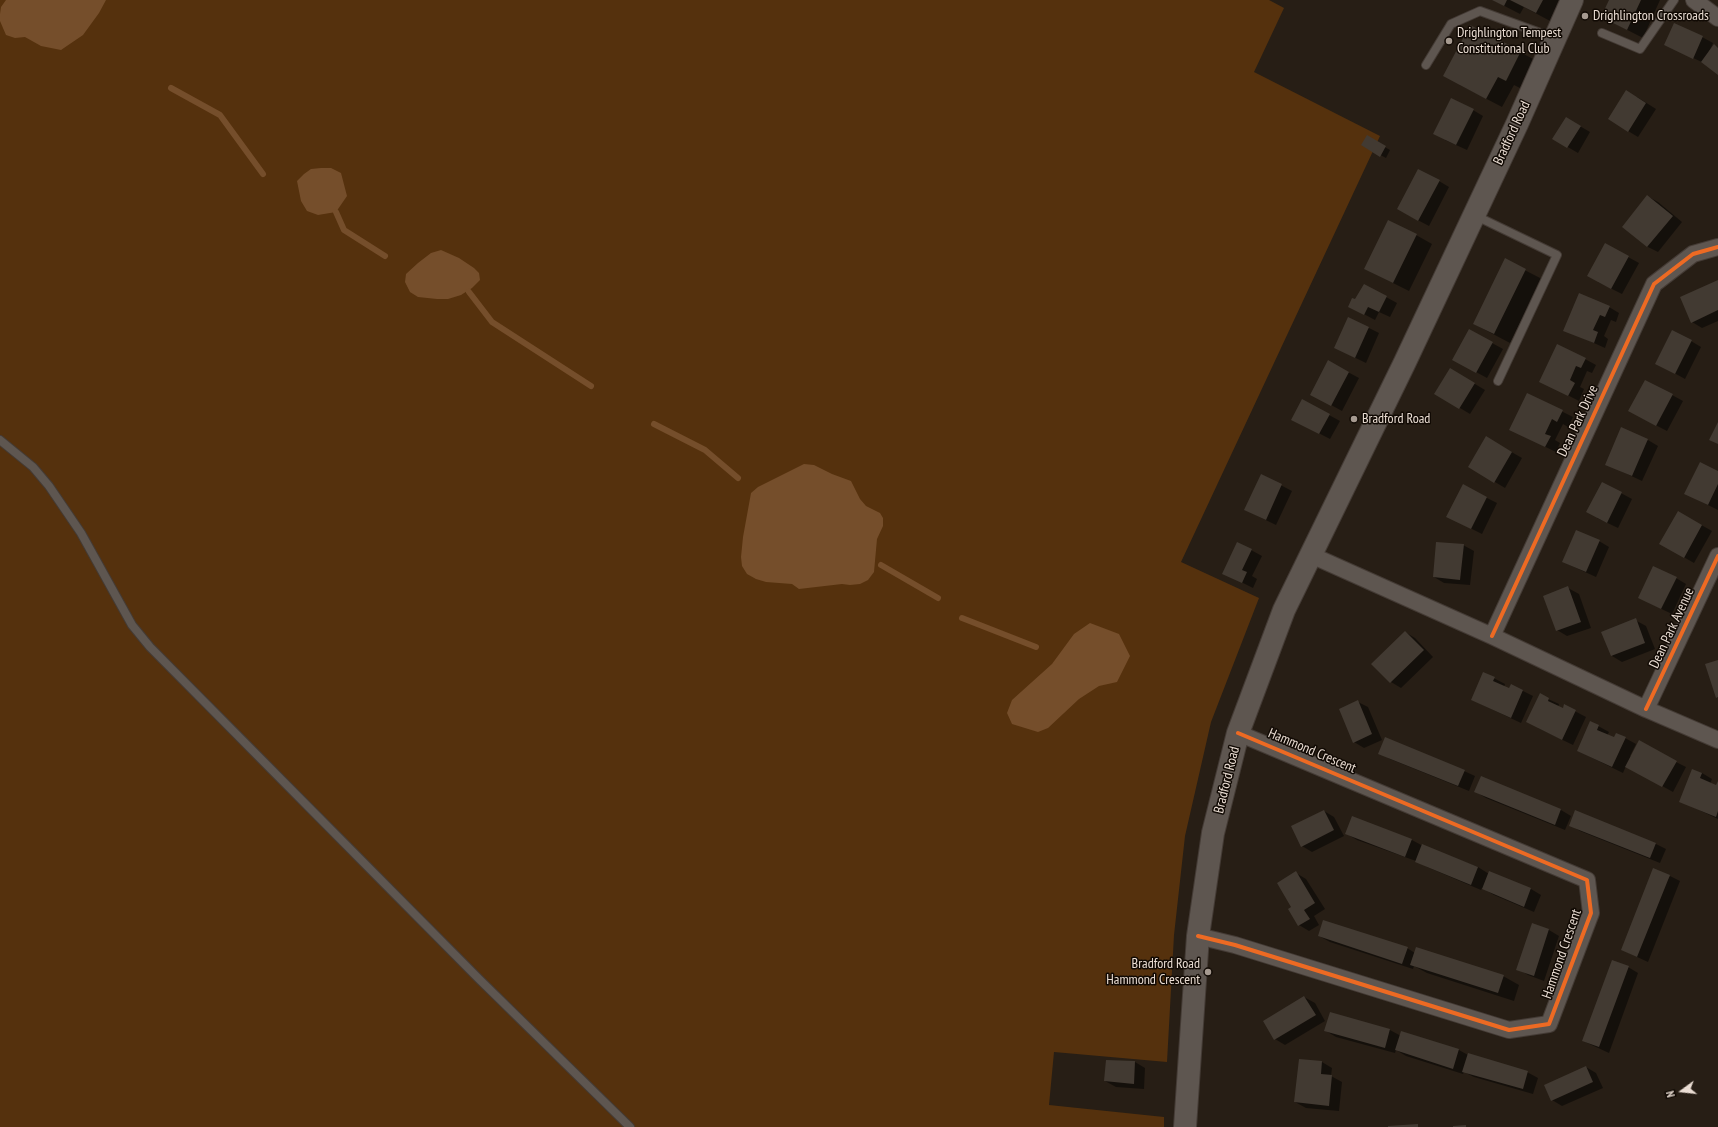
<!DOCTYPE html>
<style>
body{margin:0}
#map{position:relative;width:1718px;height:1127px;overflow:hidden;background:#271e15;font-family:"PT Sans Narrow",sans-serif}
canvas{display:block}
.north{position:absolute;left:1662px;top:1071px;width:40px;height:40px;-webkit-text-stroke:3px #110a04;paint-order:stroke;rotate:255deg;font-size:11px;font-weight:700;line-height:16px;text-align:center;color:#eaddd3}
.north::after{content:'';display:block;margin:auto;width:14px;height:18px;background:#eaddd3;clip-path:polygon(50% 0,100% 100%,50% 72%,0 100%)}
</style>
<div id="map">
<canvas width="1718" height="1127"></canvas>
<div class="north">N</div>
</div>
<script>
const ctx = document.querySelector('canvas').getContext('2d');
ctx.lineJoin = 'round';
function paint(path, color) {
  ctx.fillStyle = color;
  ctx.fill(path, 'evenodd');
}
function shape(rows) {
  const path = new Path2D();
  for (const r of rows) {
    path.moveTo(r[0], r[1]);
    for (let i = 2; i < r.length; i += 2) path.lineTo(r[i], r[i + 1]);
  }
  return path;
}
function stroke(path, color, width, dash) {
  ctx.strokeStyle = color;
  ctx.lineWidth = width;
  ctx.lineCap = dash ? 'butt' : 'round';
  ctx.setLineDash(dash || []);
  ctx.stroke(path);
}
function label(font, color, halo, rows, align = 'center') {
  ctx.font = font + ' "PT Sans Narrow",sans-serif';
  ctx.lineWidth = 3;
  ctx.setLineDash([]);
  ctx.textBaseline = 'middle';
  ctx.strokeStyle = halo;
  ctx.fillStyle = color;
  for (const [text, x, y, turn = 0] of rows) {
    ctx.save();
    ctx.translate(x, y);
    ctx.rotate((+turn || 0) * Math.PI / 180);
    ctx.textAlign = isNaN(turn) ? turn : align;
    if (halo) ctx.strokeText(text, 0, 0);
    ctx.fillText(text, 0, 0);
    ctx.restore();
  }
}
paint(shape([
 [0,0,1269,0,1284,8,1254,72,1380,136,1181,562,1259,598,1211,722,1185,836,1174,935,1167,1062,1054,1052,1049,1105,1164,1117,1164,1127,0,1127]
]), '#55310d');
paint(shape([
 [6,0,106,0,99,13,83,35,61,50,41,46,25,37,15,38,6,35,0,21,0,14,1,7],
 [321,168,331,168,341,173,347,196,336,212,318,215,307,211,301,201,297,181,304,174,311,169],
 [441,250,459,258,474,268,479,273,480,280,472,288,461,295,448,299,437,299,418,297,410,292,405,282,406,274,418,263,431,253],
 [804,464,814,465,832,474,851,481,860,499,866,506,880,513,883,518,883,526,877,539,874,572,868,580,860,584,850,585,842,584,799,589,792,584,766,582,756,579,747,574,742,566,741,557,743,537,751,493,758,487],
 [1090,623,1119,634,1130,656,1117,682,1099,686,1079,699,1048,728,1038,732,1012,724,1007,713,1012,700,1052,664,1074,634]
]), '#754e2b');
paint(shape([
 [1493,0,1563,0,1552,22,1524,7,1520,14],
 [1610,0,1660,0,1643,38,1602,17],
 [1470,26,1537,61,1522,89,1514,85,1502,107,1460,85],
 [1702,37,1713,43,1709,52,1714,46,1718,48,1718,74,1704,63,1665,45],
 [1637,97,1656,109,1638,137,1628,131],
 [1473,110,1483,116,1467,150,1445,140],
 [1566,118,1590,132,1578,153,1554,139],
 [1367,137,1390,150,1386,158,1362,145],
 [1439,181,1449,187,1429,226,1408,215],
 [1647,196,1658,202,1682,222,1658,252,1648,247,1623,227],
 [1416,235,1432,244,1409,291,1365,269],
 [1628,257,1639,263,1622,294,1598,282],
 [1505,260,1542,279,1510,343,1474,324],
 [1718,281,1718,321,1702,328,1692,322],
 [1364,285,1397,303,1390,317,1379,312,1375,320,1360,312,1356,301],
 [1609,307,1619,313,1616,322,1611,320,1604,336,1608,339,1605,348,1565,330],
 [1369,328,1379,333,1366,363,1335,348],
 [1470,331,1503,349,1487,378,1454,360],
 [1691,341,1701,347,1685,379,1667,369],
 [1585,359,1596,365,1592,373,1587,371,1580,387,1584,389,1579,401,1540,381],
 [1329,362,1359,378,1342,411,1322,400],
 [1450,369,1485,390,1470,414,1435,393],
 [1527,394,1573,417,1568,427,1563,424,1555,440,1560,443,1556,452,1521,435],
 [1672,395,1683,401,1667,431,1640,417],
 [1329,415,1340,421,1330,439,1303,425],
 [1487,438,1522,458,1505,488,1470,467],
 [1648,440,1658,446,1642,481,1606,464],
 [1718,472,1718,510,1696,499],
 [1261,475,1292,491,1276,525,1245,510],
 [1602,483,1632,499,1618,528,1597,518],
 [1463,486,1497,503,1482,534,1458,522],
 [1678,512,1712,531,1694,563,1661,544],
 [1599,541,1609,547,1596,577,1563,562],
 [1463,545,1474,551,1470,585,1444,583,1434,577],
 [1251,550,1262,556,1252,576,1257,579,1253,588,1223,573],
 [1676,578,1686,584,1672,614,1649,603],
 [1568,588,1579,594,1591,628,1567,636,1557,630],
 [1635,620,1646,626,1655,649,1622,662,1612,656],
 [1405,632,1415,638,1433,657,1401,688,1391,682,1372,664],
 [1484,673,1505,684,1504,687,1509,689,1511,685,1533,696,1521,723,1472,700],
 [1548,699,1559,704,1558,707,1563,709,1565,706,1586,717,1573,745,1538,728],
 [1358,702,1368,707,1382,740,1364,748,1354,742],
 [1591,722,1609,732,1607,736,1614,739,1625,738,1636,744,1630,756,1632,757,1676,762,1686,767,1673,792,1626,766,1623,773,1578,751],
 [1380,753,1464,771,1475,776,1469,791,1390,759],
 [1702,773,1712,779,1710,784,1717,786,1718,784,1718,819,1680,801],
 [1481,777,1561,810,1571,816,1565,830,1486,798,1476,792],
 [1324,811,1334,817,1344,836,1312,852,1302,846],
 [1353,818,1412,840,1423,846,1478,867,1489,874,1490,873,1531,889,1541,895,1534,912,1494,895,1482,888,1481,890,1427,867,1416,861,1357,840,1347,834],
 [1570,825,1656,844,1666,849,1660,863,1580,831],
 [1296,873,1306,879,1325,909,1314,916,1319,925,1309,931,1299,925,1292,907],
 [1670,876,1680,881,1648,962,1622,950],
 [1532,924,1549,930,1559,936,1544,981,1528,975,1518,969],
 [1319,936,1407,948,1415,953,1503,976,1519,985,1514,1001,1427,973,1414,966,1413,969,1330,942],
 [1628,967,1638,973,1609,1053,1583,1041],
 [1304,997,1315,1003,1325,1021,1285,1045,1275,1039],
 [1390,1030,1401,1036,1402,1032,1459,1050,1468,1055,1527,1072,1538,1078,1533,1094,1474,1077,1464,1072,1463,1074,1406,1056,1396,1050,1395,1053,1336,1037,1326,1031],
 [1135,1062,1145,1068,1144,1089,1116,1087,1105,1081],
 [1322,1062,1332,1068,1331,1076,1342,1082,1339,1111,1306,1108,1295,1102],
 [1586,1067,1596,1073,1603,1088,1562,1106,1552,1100]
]), '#0007');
stroke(shape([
 [171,88,220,115,263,174],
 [336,212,344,230,385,256],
 [469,292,492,322,591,386],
 [654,424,705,450,738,478],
 [881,565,938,598],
 [962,618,1036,647]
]), '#754e2b', 6);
paint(shape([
 [1492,0,1507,0,1504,6],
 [1510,0,1543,0,1536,13],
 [1609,0,1641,0,1627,30,1601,17],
 [1674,23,1703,36,1693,59,1664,45],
 [1470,25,1521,51,1506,81,1498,77,1486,99,1443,76],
 [1714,44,1718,48,1718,75,1701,62],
 [1626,90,1646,103,1628,132,1608,119],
 [1451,98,1474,109,1456,145,1433,134],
 [1566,117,1581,126,1567,148,1552,139],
 [1367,135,1386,146,1380,157,1361,145],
 [1418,169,1440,180,1418,221,1397,209],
 [1647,195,1673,216,1647,247,1622,227],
 [1388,220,1417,234,1393,283,1364,269],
 [1605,243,1629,256,1611,289,1587,276],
 [1505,258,1526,269,1494,334,1473,324],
 [1718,280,1718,310,1691,323,1680,297],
 [1364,284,1387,296,1379,312,1368,307,1364,315,1348,307,1352,298,1355,299],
 [1579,293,1610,306,1605,317,1600,315,1593,330,1598,332,1594,343,1563,331],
 [1348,317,1369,327,1355,358,1334,348],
 [1469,329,1493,342,1476,373,1452,360],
 [1672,330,1692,340,1675,374,1655,364],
 [1557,344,1586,358,1581,368,1576,366,1570,380,1575,383,1568,396,1539,382],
 [1328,360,1349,372,1331,406,1310,395],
 [1450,368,1475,383,1459,409,1434,394],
 [1645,380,1673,394,1656,426,1628,411],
 [1527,393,1563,410,1557,422,1552,419,1545,434,1551,436,1545,447,1509,430],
 [1302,399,1330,414,1319,434,1291,420],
 [1718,422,1718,444,1709,440],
 [1621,427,1648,439,1632,476,1605,465],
 [1486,436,1512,452,1494,483,1468,467],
 [1700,462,1718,471,1718,484,1708,505,1684,494],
 [1261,474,1282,484,1266,520,1244,510],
 [1602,482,1622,492,1607,523,1586,512],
 [1463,484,1487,497,1471,529,1446,517],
 [1678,511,1702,525,1684,558,1659,544],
 [1576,530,1600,540,1586,572,1562,562],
 [1237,542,1252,549,1242,570,1247,572,1242,583,1222,574],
 [1436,542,1464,544,1460,580,1433,577],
 [1653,566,1677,577,1661,609,1638,598],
 [1568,586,1581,622,1556,631,1543,596],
 [1636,618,1645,643,1611,656,1601,632],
 [1405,631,1424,650,1390,683,1371,664],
 [1718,660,1718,697,1716,698,1705,664],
 [1483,672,1495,677,1493,681,1509,688,1511,684,1523,690,1511,718,1471,700],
 [1540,693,1549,698,1548,701,1563,708,1564,704,1576,710,1562,740,1526,722],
 [1358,700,1372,734,1353,743,1339,709],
 [1590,721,1599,725,1597,730,1614,737,1616,733,1626,737,1612,767,1577,751],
 [1385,737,1465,770,1458,786,1378,754],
 [1639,740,1677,761,1662,787,1625,767],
 [1692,769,1702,773,1700,778,1716,785,1718,781,1718,811,1716,817,1679,802],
 [1481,776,1561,809,1555,825,1474,792],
 [1324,810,1334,830,1301,847,1291,826],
 [1575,810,1656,843,1650,858,1569,826],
 [1352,816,1412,839,1405,857,1345,834],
 [1422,844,1478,867,1471,885,1415,862],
 [1653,868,1670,875,1637,957,1621,950],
 [1296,871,1315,903,1304,910,1310,919,1298,926,1288,909,1291,907,1277,883],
 [1489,871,1531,888,1524,907,1482,889],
 [1323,920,1408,947,1402,964,1318,936],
 [1532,923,1549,929,1534,976,1516,970],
 [1416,947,1504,975,1498,993,1410,965],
 [1612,960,1629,966,1599,1047,1582,1041],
 [1304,996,1316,1015,1274,1040,1263,1021],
 [1330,1012,1390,1029,1385,1048,1324,1031],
 [1401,1031,1459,1049,1453,1069,1395,1050],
 [1468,1053,1528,1071,1523,1089,1462,1072],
 [1299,1059,1322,1061,1321,1074,1332,1075,1329,1106,1294,1102],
 [1106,1060,1135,1061,1134,1084,1104,1081],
 [1586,1066,1593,1082,1551,1101,1544,1085],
 [1418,1124,1418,1127,1388,1127,1388,1126],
 [1466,1125,1466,1127,1453,1127,1453,1126]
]), '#423a32');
const lane = shape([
 [1602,33,1640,49,1674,0],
 [1426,65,1451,24,1480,11,1554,38],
 [1474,215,1557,255,1498,381],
 [0,440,33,467,49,486,81,533,132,625,150,647,479,979,630,1127]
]);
const street = shape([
 [1694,0,1718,18],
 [1311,555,1492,636,1646,709,1718,740],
 [1492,636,1654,284,1693,254,1718,247],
 [1646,709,1718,556],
 [1198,936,1235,945,1509,1030,1549,1024,1591,913,1587,880,1238,733]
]);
const secondary = shape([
 [1185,1127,1198,936,1213,833,1238,733,1284,610,1405,362,1517,124,1572,0]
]);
stroke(lane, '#443b35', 10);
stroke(street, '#443b35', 18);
stroke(secondary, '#443b35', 24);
stroke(lane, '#5e5650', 8);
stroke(street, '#5e5650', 16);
stroke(secondary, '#5e5650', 22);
stroke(shape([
 [1492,636,1654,284,1693,254,1718,247],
 [1646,709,1718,556],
 [1198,936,1235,945,1509,1030,1549,1024,1591,913,1587,880,1238,733]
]), '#ed6a23', 4);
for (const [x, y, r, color] of [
 [1585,16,4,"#a69a90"],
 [1449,41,4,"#a69a90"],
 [1354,419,4,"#a69a90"],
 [1208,972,4,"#a69a90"]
]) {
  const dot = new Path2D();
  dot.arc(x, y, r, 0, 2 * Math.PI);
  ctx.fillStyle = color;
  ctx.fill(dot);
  stroke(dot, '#110a04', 1.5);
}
label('14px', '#eaddd3', '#110a04', [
 ["Drighlington Crossroads",1593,16],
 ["Drighlington Tempest",1457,33],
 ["Constitutional Club",1457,49],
 ["Bradford Road",1362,419],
 ["Bradford Road",1200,964,"right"],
 ["Hammond Crescent",1200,980,"right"]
], 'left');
label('14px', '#eaddd3', '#110a04', [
 ["Bradford Road",1512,133,-65],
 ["Dean Park Drive",1578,421,-65],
 ["Dean Park Avenue",1672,628,-65],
 ["Hammond Crescent",1312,751,23],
 ["Bradford Road",1227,780,-76],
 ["Hammond Crescent",1562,954,-71]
]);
</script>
